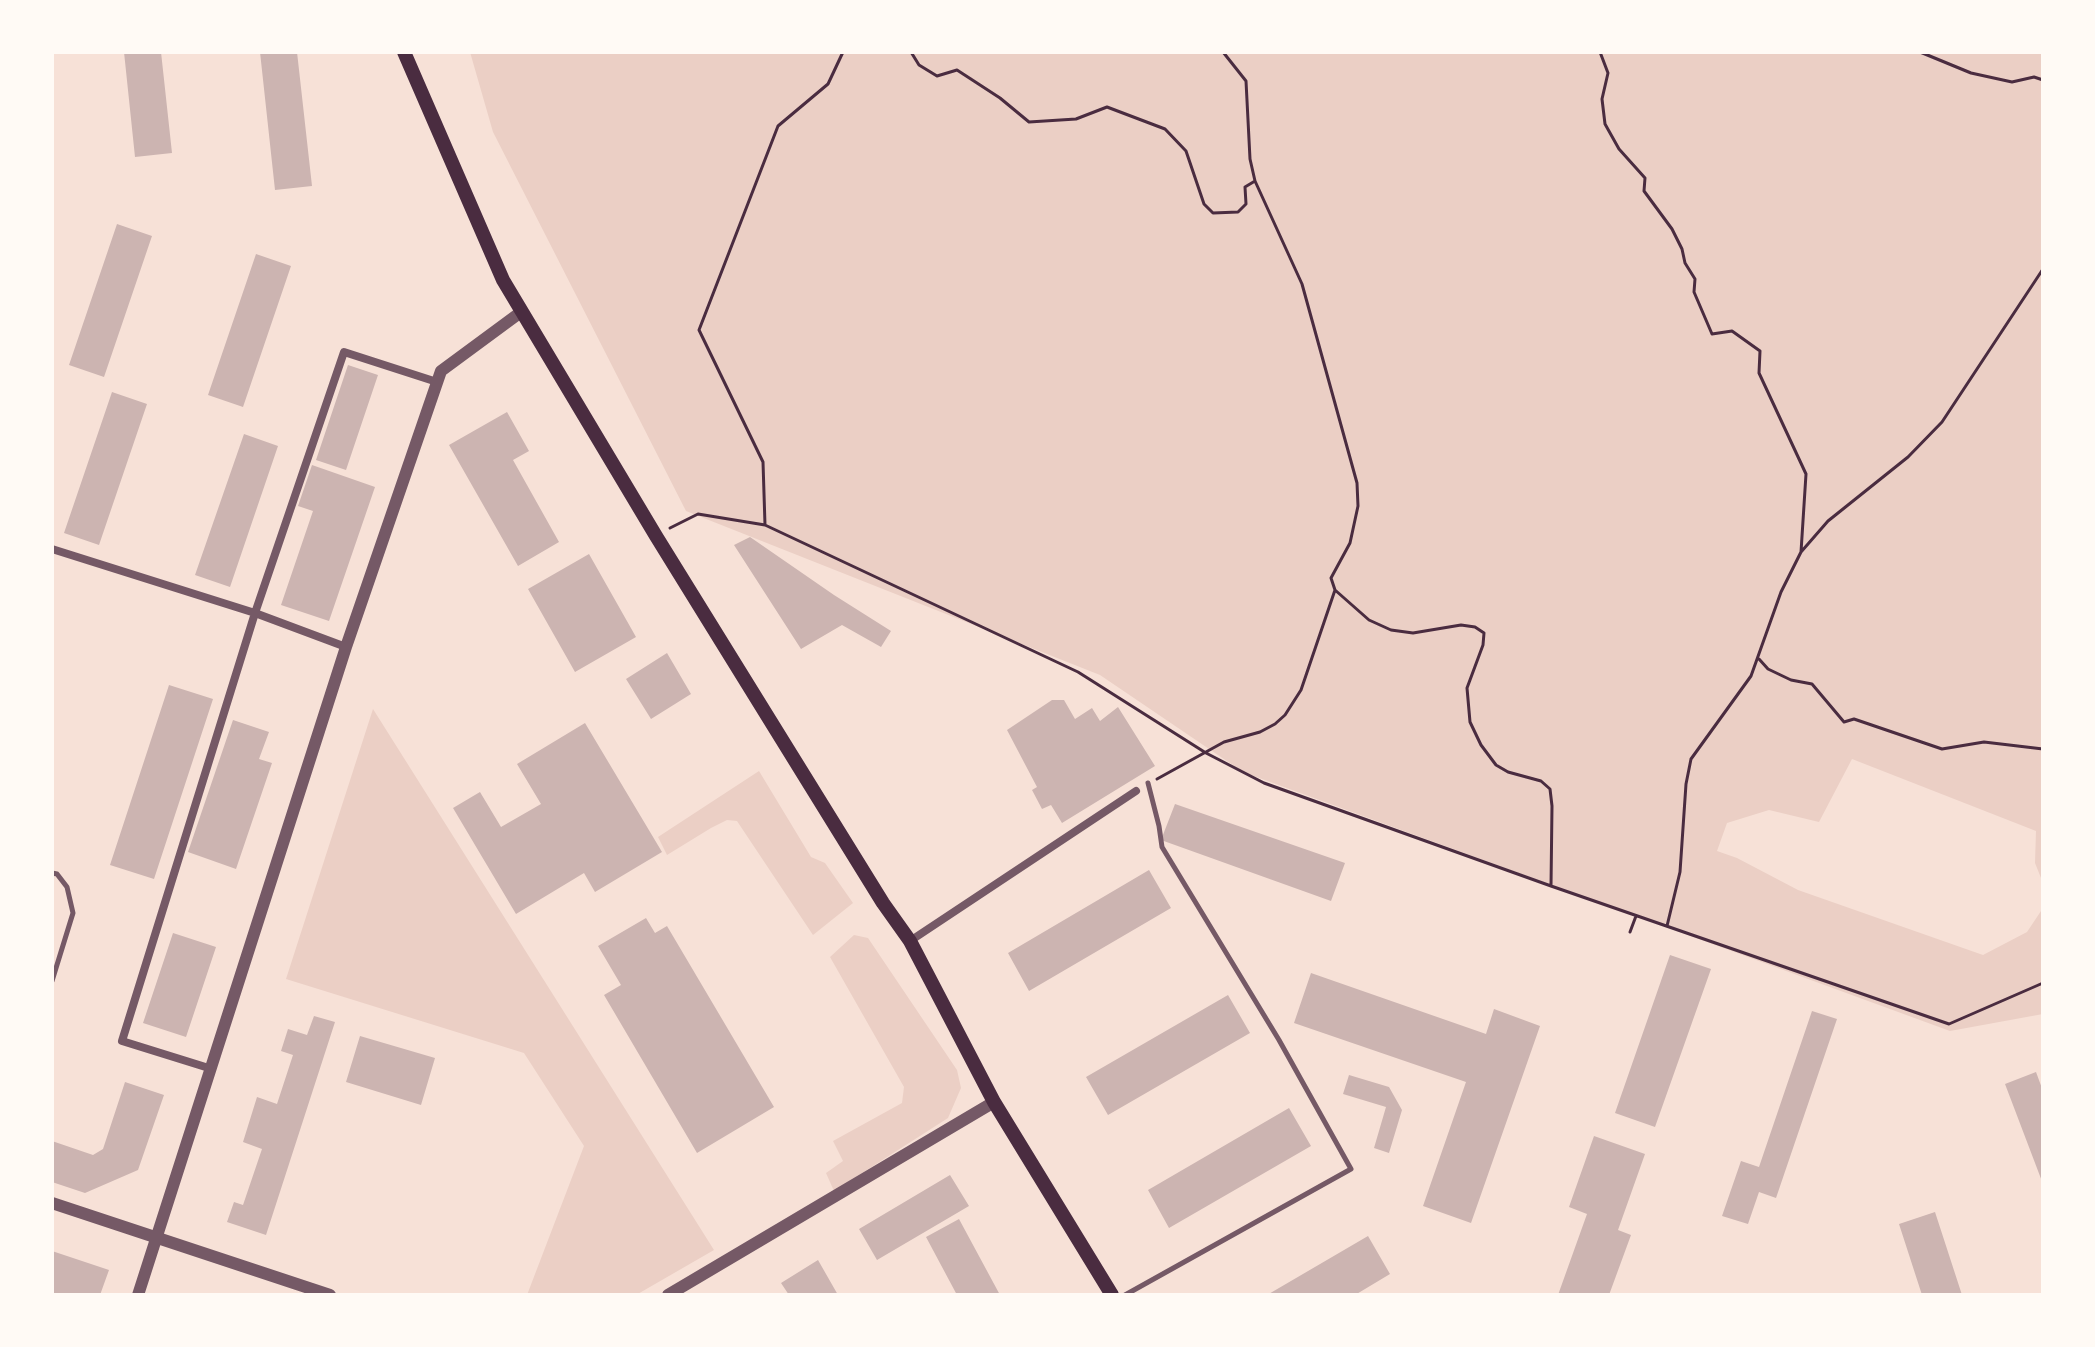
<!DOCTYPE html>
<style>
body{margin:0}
#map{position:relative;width:2095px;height:1347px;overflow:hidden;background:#f7e1d7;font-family:"Nunito Sans",sans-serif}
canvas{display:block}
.frame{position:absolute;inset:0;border:54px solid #fffaf5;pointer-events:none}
</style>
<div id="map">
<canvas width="2095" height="1347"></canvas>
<div class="frame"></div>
</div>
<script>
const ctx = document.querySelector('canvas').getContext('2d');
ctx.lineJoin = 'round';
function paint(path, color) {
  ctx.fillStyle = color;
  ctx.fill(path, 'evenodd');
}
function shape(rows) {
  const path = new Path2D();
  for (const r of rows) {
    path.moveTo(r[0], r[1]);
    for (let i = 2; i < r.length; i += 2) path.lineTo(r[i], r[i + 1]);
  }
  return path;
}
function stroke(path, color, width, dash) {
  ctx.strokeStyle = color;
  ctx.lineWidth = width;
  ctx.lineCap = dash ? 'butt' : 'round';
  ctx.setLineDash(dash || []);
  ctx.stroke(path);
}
paint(shape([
 [470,52,2043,52,2043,883,2035,863,2036,831,1852,759,1819,822,1769,810,1727,823,1717,851,1737,858,1798,890,1983,955,2027,932,2043,908,2043,1014,1950,1031,1243,772,1100,675,686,511,493,132],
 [373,709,714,1250,636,1295,527,1295,584,1146,524,1053,286,979],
 [759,771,811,857,825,863,853,903,813,935,737,821,727,820,711,828,667,855,658,837],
 [854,935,868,938,957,1070,961,1088,948,1118,834,1191,826,1173,843,1161,833,1141,902,1103,904,1087,830,957]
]), '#ebcfc5');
paint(shape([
 [124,52,161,52,172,153,135,157],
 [260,52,297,52,312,186,275,190],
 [117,224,152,236,104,377,69,365],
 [256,254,291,266,243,407,208,395],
 [348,365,378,375,346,470,316,460],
 [112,392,147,404,99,545,64,533],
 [507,412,529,451,513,460,559,542,518,566,449,445],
 [244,434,278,446,230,587,195,575],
 [312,465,375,487,329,621,281,605,313,511,298,506],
 [750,537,834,595,891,631,881,647,842,625,801,649,734,545],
 [589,554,636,637,575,672,528,589],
 [667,653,691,694,651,719,626,679],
 [169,685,213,699,154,879,110,865],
 [1052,700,1064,700,1075,719,1092,708,1100,721,1118,707,1155,766,1062,823,1051,805,1042,809,1032,790,1037,787,1007,730],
 [233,720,269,732,259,759,272,763,236,869,188,852],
 [585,723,662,852,595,892,584,873,516,914,453,808,480,792,501,827,541,804,517,764],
 [1175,804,1345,863,1331,901,1161,840],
 [1149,870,1171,908,1029,991,1008,953],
 [646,918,655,933,667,926,774,1107,697,1153,604,995,621,985,598,946],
 [173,933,216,947,186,1037,143,1023],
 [1670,955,1711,969,1655,1127,1615,1113],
 [1311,973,1486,1034,1494,1009,1540,1026,1471,1223,1423,1206,1466,1082,1294,1023],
 [1228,995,1250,1033,1108,1115,1086,1077],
 [1812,1011,1837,1019,1776,1198,1759,1192,1748,1224,1722,1216,1741,1161,1759,1167],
 [314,1016,335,1022,266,1235,227,1222,234,1202,243,1205,262,1149,243,1142,257,1097,277,1104,293,1055,281,1051,288,1029,307,1035],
 [360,1036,435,1058,421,1105,346,1082],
 [2036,1072,2043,1091,2043,1184,2005,1084],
 [1349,1075,1389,1087,1402,1110,1389,1153,1374,1148,1386,1107,1343,1094],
 [125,1082,164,1095,138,1170,85,1193,52,1182,52,1141,93,1155,103,1149],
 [1289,1108,1311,1146,1169,1228,1148,1190],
 [1594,1136,1645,1154,1618,1230,1631,1235,1609,1295,1558,1295,1587,1214,1569,1207],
 [950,1175,969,1206,877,1260,859,1229],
 [1935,1212,1962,1295,1922,1295,1899,1224],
 [959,1219,1000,1295,957,1295,926,1237],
 [1368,1236,1390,1274,1355,1295,1267,1295],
 [52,1251,109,1270,100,1295,52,1295],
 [818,1260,838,1295,789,1295,781,1283]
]), '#ccb4b1');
stroke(shape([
 [911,52,919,65,937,76,957,70,1000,98,1029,122,1076,119,1107,107,1165,129,1186,151,1204,204,1213,213,1238,212,1246,204,1245,187,1255,181],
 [1223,52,1246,81,1250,159,1255,181,1302,284,1357,483,1358,506,1350,543,1331,578,1335,590,1369,620,1391,630,1413,633,1461,625,1475,627,1484,633,1483,645,1467,688,1470,722,1481,745,1496,765,1508,772,1541,781,1550,789,1552,806,1551,886],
 [1600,52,1608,73,1602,99,1605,124,1619,149,1645,178,1644,191,1672,229,1682,249,1685,263,1695,279,1694,292,1712,334,1732,331,1760,351,1759,373,1806,474,1801,552],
 [1920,52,1971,73,2012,82,2034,77,2043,80],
 [2043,61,2043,66],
 [765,525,763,462,699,330,778,126,828,84,843,52],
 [670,528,698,514,765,525,1078,672,1206,753,1264,783,1551,886,1949,1024,2043,983],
 [1759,659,1768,669,1791,680,1812,684,1844,722,1854,719,1942,749,1984,742,2043,749],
 [1157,779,1224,742,1260,732,1275,724,1285,715,1301,690,1335,590],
 [1667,926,1680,872,1686,784,1691,759,1751,676,1781,592,1801,552,1828,521,1908,457,1942,422,2043,269],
 [1630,932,1636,916]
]), '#4a2c40', 3);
stroke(shape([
 [52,873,57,874,67,887,73,913,52,981],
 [1125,1295,1351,1169,1279,1040,1162,847,1159,826,1148,783]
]), '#755966', 5);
stroke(shape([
 [52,549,255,613,346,647],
 [910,941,1136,791],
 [212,1069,122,1041,255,613,344,352,437,382]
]), '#755966', 8);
stroke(shape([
 [52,1203,330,1295],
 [138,1295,346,647,441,371,521,312],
 [668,1295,994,1102]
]), '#755966', 12);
stroke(shape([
 [404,52,503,280,656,536,883,903,910,941,994,1102,1112,1295]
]), '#4a2c40', 14);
</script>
